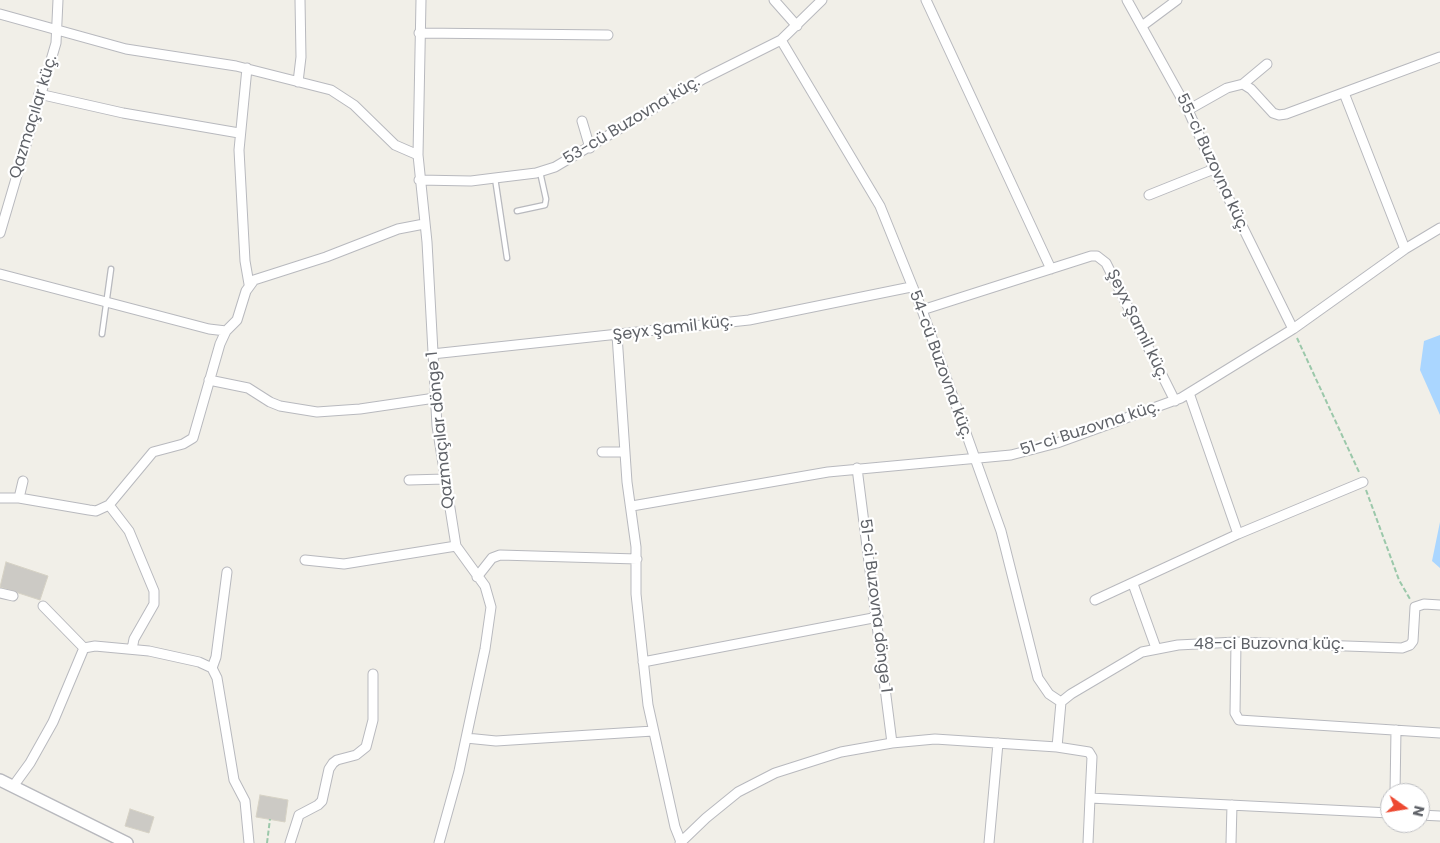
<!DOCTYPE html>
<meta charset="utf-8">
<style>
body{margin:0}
#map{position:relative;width:1440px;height:843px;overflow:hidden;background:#f1efe8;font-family:Poppins,sans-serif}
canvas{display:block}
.north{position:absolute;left:1380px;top:783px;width:50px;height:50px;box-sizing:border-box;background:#fff;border:1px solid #bfc0c3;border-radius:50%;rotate:103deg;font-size:14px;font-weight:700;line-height:20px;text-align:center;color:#5f6268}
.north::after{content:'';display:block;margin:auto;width:18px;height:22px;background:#ed4931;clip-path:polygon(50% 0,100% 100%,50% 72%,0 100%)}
</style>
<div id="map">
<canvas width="1440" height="843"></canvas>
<div class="north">N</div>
</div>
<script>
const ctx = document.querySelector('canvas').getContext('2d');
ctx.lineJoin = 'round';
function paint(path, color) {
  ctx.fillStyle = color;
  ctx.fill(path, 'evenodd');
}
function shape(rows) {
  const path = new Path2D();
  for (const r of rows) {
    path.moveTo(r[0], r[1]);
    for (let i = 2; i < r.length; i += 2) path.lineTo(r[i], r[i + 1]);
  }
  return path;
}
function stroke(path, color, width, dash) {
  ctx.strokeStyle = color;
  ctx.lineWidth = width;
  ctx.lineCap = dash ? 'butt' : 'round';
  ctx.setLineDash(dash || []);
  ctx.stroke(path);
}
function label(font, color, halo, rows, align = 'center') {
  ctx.font = font + ' Poppins,sans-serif';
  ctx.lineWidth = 4.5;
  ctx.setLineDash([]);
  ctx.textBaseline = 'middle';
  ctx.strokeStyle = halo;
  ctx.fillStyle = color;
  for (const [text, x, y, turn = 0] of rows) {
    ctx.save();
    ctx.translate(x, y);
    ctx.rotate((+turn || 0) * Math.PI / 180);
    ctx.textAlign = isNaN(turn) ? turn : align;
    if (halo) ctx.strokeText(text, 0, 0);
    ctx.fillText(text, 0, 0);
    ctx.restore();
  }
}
paint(shape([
 [1440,335,1440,415,1420,370,1424,341],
 [1440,522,1440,568,1432,561]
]), '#aad6ff');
const building = shape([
 [6,562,48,576,40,600,0,587,6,562],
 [260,795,288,800,285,822,256,817,260,795],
 [130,809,154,817,149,833,125,826,130,809]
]);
paint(building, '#cccac5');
stroke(building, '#d6d2c5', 1);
const service = shape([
 [495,178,507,258],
 [517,211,545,205,546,199,540,172],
 [102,334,111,269]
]);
const minor = shape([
 [421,0,418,155,427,242,437,426,456,546,485,586,491,607,485,649,459,771,439,843],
 [774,0,797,26],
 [926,0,1051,269],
 [1127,0,1188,110,1214,169,1293,329],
 [0,14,126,49,236,66,331,90,354,105,395,145,418,155],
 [1142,26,1177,0],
 [419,33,608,35],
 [781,40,880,206,922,310,1001,531,1038,678,1049,694,1061,702],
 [247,68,239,150,245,261,249,284],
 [298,82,301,57,300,0],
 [1243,84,1267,64],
 [1344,93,1405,249],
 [39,94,123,113,239,133],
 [1188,110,1227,88,1243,84,1251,89,1273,113,1279,115,1286,114,1440,57],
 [582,121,590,148],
 [419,180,471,181,495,178,536,173,555,167,703,79,781,40,822,0],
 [1149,195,1214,169],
 [0,233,56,43,58,0],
 [0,274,209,329,226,331],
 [922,310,1091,256,1097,256,1106,263,1175,401],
 [617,335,627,482,636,547,636,594,648,705,675,827,681,842],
 [432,354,749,320,911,287],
 [209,380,248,388,270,402,280,406,317,412,360,409,435,398],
 [1189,393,1238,534],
 [602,452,625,452],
 [857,468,892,743],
 [409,480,445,479],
 [0,498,19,498,89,510,96,511,109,505,153,452,183,444,193,438,220,344,226,331,237,320,246,291,254,280,326,257,398,229,424,224],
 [19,498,23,481],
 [109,505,129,531,154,591,154,604,134,639,132,649],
 [632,506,828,472,1011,455,1057,443,1181,398,1293,329,1405,249,1440,228],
 [305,560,344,564,456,546],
 [477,577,492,558,500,555,637,559],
 [1133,584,1156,648],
 [0,593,13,596],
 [1095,600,1238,534,1363,482],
 [43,606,84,648],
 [1236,642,1235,713,1239,720,1440,733],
 [643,662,878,617],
 [212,668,216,657,227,572],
 [466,738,496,741,653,731],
 [1057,747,1061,702,1071,694,1142,652,1178,645,1236,642,1402,648,1410,645,1413,641,1415,607,1424,604,1440,605],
 [14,785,30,763,53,722,84,648,95,646,149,651,199,662,212,668,217,678,234,780,245,801,249,843],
 [1395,793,1396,730],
 [1420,815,1440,816],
 [290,843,299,815,318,805,322,801,329,769,333,763,337,760,356,755,366,747,373,720,373,674],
 [680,843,706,818,738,792,775,773,841,752,892,743,935,739,1057,747,1089,752,1092,757,1090,798,1390,813],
 [989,843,998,743],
 [1088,843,1090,798],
 [1231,843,1232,805]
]);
const tertiary = shape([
 [0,780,127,843]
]);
stroke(service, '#b8b9be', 7);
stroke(minor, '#b8b9be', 11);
stroke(tertiary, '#b8b9be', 14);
stroke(shape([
 [1297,338,1359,472],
 [1366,490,1399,580,1410,599],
 [267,843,270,819]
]), '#9bc8aa', 2, [5, 2.5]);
stroke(service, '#fff', 4.5);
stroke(minor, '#fff', 9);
stroke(tertiary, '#fff', 11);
label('16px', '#5f6268', '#fff', [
 ["Qazmaçılar küç.",34,117,-73],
 ["53-cü Buzovna küç.",632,121,-31],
 ["55-ci Buzovna küç.",1212,163,65],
 ["Şeyx Şamil küç.",1137,325,64],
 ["Şeyx Şamil küç.",673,329,-7],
 ["54-cü Buzovna küç.",940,365,70],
 ["51-ci Buzovna küç.",1090,429,-18],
 ["Qazmaçılar döngə 1",441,430,-96],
 ["51-ci Buzovna döngə 1",875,606,83],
 ["48-ci Buzovna küç.",1269,645]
]);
</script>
